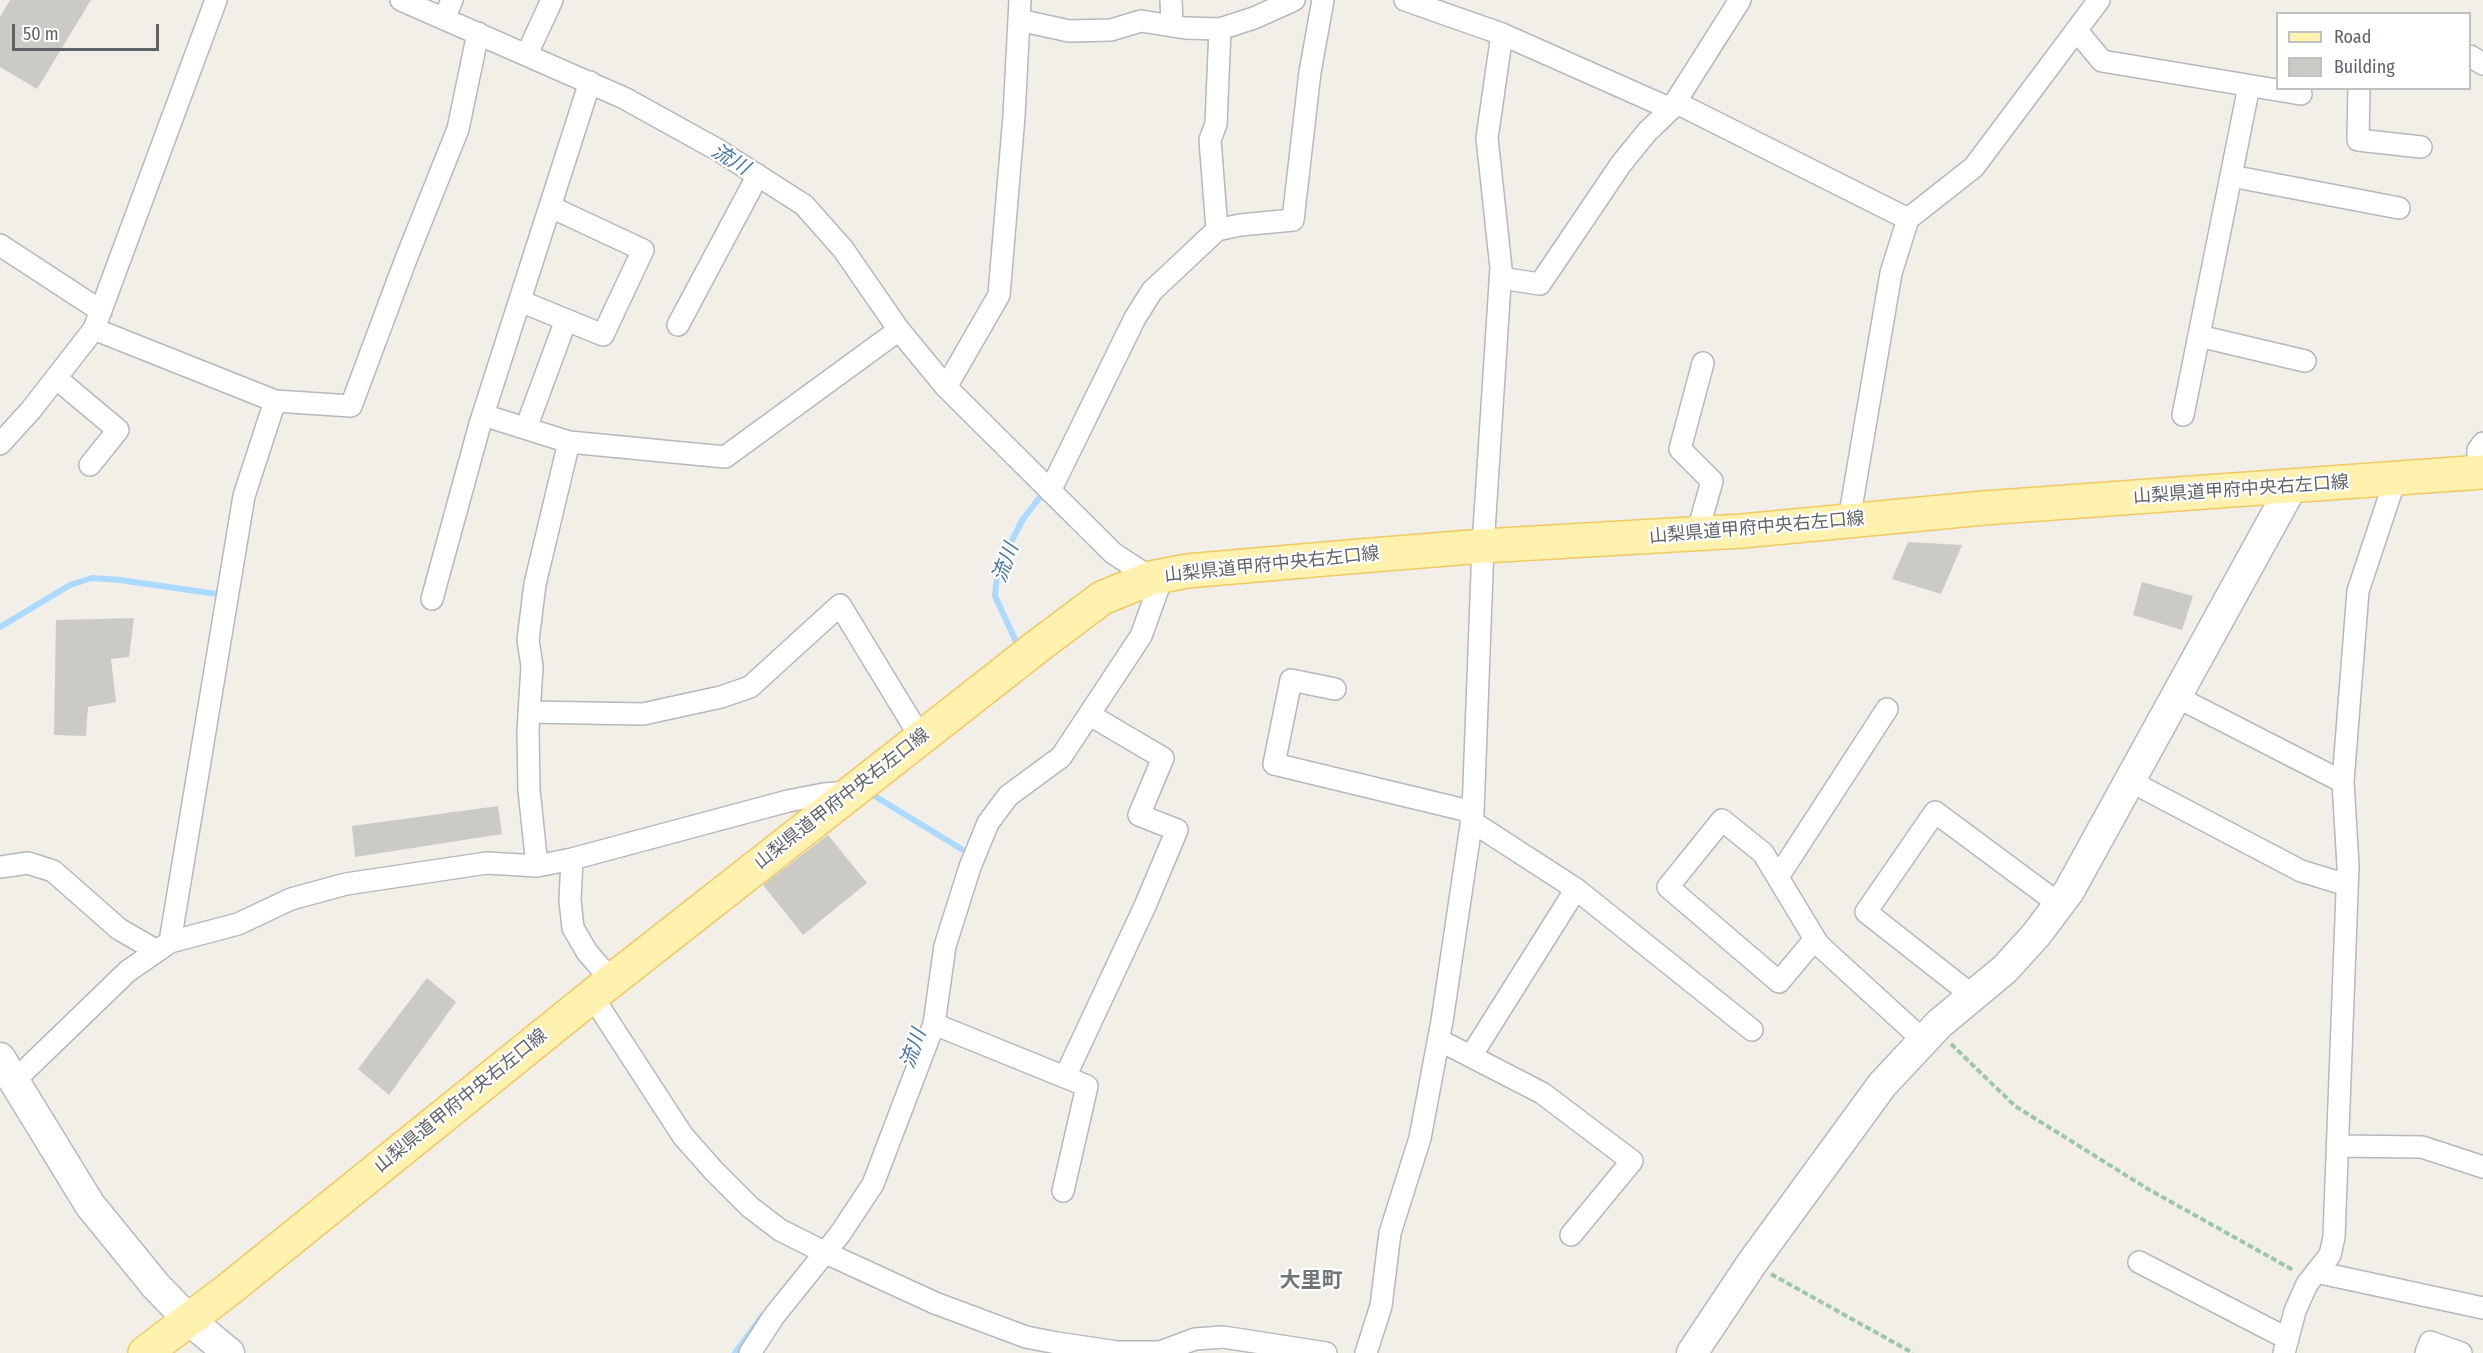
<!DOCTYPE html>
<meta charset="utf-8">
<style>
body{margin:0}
#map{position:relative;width:2483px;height:1353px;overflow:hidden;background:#f1efe8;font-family:"Fira Sans Condensed",sans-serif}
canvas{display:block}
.legend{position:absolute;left:2276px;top:12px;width:195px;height:78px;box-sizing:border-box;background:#fff;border:2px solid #bfc1c3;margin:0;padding:8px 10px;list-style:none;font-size:18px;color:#5f6368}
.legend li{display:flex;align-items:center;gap:12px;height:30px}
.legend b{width:30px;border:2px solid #bfc1c3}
.scale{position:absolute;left:12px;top:24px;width:147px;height:27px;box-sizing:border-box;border:3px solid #5f6368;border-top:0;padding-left:8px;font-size:18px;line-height:21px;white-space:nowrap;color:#5f6368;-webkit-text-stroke:4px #fff;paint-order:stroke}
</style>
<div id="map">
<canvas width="2483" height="1353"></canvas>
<ul class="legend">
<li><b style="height:8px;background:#fff2af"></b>Road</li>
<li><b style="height:16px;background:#cccac5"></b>Building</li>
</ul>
<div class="scale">50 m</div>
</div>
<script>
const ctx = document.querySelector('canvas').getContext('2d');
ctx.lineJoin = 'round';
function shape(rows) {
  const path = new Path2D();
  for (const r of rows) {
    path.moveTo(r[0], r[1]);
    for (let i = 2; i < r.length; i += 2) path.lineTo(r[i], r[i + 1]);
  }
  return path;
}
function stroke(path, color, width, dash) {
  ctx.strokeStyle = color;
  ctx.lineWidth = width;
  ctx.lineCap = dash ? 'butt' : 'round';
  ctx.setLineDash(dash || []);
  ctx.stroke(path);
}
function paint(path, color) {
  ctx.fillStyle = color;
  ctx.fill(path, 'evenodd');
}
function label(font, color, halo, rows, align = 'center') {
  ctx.font = font + ' "Fira Sans Condensed","Noto Sans JP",sans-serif';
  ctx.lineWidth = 4.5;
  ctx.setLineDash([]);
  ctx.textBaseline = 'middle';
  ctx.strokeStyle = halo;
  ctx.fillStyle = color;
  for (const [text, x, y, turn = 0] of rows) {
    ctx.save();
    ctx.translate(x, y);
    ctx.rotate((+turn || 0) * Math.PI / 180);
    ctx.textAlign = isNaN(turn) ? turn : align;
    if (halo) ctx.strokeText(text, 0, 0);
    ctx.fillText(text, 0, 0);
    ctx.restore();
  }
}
stroke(shape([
 [0,627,70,585,92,578,120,580,224,595],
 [1016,647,1018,646,995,596,997,575,1010,544,1023,519,1043,493,1040,490],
 [868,792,968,853,966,858],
 [735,1353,763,1315]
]), '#aadaff', 6);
paint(shape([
 [10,0,91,0,37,89,0,67,0,17],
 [1908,542,1962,545,1941,594,1892,579],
 [2142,582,2193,596,2182,630,2133,615],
 [134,618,129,657,111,659,116,702,88,707,86,736,54,735,56,620],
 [498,806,502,834,355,857,352,826],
 [828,835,867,883,803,935,763,885],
 [427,978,456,1002,389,1095,358,1069]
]), '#cccac5');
const street = shape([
 [401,0,624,98,718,150,804,205,843,249,899,330,946,387,1113,553,1151,578],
 [1171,0,1172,26],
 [1405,0,1502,34,1671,109],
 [444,19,452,0],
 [1019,20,1069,31,1111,30,1141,21,1185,28,1220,29,1254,18,1294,0],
 [2077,31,2102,61,2301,94],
 [527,54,552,0],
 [2470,56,2483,64],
 [2359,88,2358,140,2421,147],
 [1675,102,1908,219],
 [2231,176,2399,208],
 [1217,230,1240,225,1293,220,1310,72,1323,0],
 [0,245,101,311],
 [1500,278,1540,284,1621,164,1647,132,1671,109,1740,0],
 [520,301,603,335,643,250,551,207],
 [678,325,758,175],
 [94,329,275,401],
 [2199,336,2305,361],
 [56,378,118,430,90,465],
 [946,387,999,295,1014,116,1020,0],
 [483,415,569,442,725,457,899,330],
 [2183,415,2249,86],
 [526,428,566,320],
 [0,444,31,410,94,329,216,0],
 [2478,473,2478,450,2483,443],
 [1050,491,1135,318,1152,291,1217,230,1210,140,1216,124,1220,29],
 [1849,520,1891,273,1908,219,1974,167,2099,0],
 [1697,534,1712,481,1680,449,1703,363],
 [432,599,480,424,590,82],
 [1335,689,1291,680,1274,764,1473,812],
 [2177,697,2343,782],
 [529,712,643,714,721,697,750,687,840,605,921,738],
 [2130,781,2301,871,2347,885],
 [1471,821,1576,889,1752,1030],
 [572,859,570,900,573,928,587,952,611,980],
 [537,866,529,790,528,731,532,666,528,640,535,584,569,442],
 [0,867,28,863,53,871,119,929,157,951],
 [1778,877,1887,709],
 [1815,939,1779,982,1668,887,1722,820,1763,853,1815,939,1820,946,1923,1040],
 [170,942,244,496,275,401,351,406,406,259,458,129,478,33],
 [592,996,683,1136,713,1170,750,1207,780,1230,826,1253,935,1303,1026,1337,1057,1343,1117,1352,1160,1352,1195,1339,1223,1337,1326,1353],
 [1973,996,1866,912,1935,812,2059,904],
 [934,1024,1087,1086,1063,1191],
 [1439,1040,1542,1093,1632,1161,1571,1235],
 [1471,1056,1576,889],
 [1065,1077,1145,906,1177,830,1139,815,1163,758,1090,715],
 [13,1082,128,971,157,951,170,942,238,924,291,899,346,884,487,863,537,866,572,859,788,801,824,794,850,792],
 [2338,1146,2422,1147,2483,1167],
 [2139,1262,2288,1339],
 [2316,1272,2483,1308],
 [750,1353,774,1316,840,1234,873,1184,934,1024,945,946,970,867,988,823,1008,796,1061,757,1141,636,1163,575],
 [1366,1353,1381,1306,1390,1233,1420,1138,1442,1021,1473,812,1483,546,1501,268,1487,138,1502,34],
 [2284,1353,2295,1311,2307,1284,2330,1255,2334,1237,2348,866,2343,782,2358,591,2395,480],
 [2426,1353,2430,1342,2461,1353]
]);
const secondary = shape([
 [0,1058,90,1205,156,1286,188,1319,229,1353],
 [1692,1353,1752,1263,1882,1085,1939,1024,2005,969,2036,935,2069,891,2292,486]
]);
const primary = shape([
 [145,1353,228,1290,592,996,1038,646,1102,598,1151,578,1187,571,1348,557,1483,546,1742,531,1984,508,2483,472]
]);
stroke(street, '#b5b8bc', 24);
stroke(secondary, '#b6babf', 33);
stroke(primary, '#f2c960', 36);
stroke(shape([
 [1951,1044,2015,1106,2148,1189,2293,1270],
 [1771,1274,1913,1353]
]), '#9cc7a9', 4, [6, 3]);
stroke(street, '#fff', 21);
stroke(secondary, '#fff', 30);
stroke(primary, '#fff2af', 33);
label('18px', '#5f6368', '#fff', [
 ["山梨県道甲府中央右左口線",2241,490,-4],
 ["山梨県道甲府中央右左口線",1757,528,-5],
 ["山梨県道甲府中央右左口線",1272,565,-6],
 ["山梨県道甲府中央右左口線",842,799,-38],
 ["山梨県道甲府中央右左口線",461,1101,-39]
]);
label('italic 20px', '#4174aa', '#fff', [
 ["流川",730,160,31],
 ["流川",1006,563,-70],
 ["流川",914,1049,-71]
]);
label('bold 21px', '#70757a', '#fff', [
 ["大里町",1311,1281]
]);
</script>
